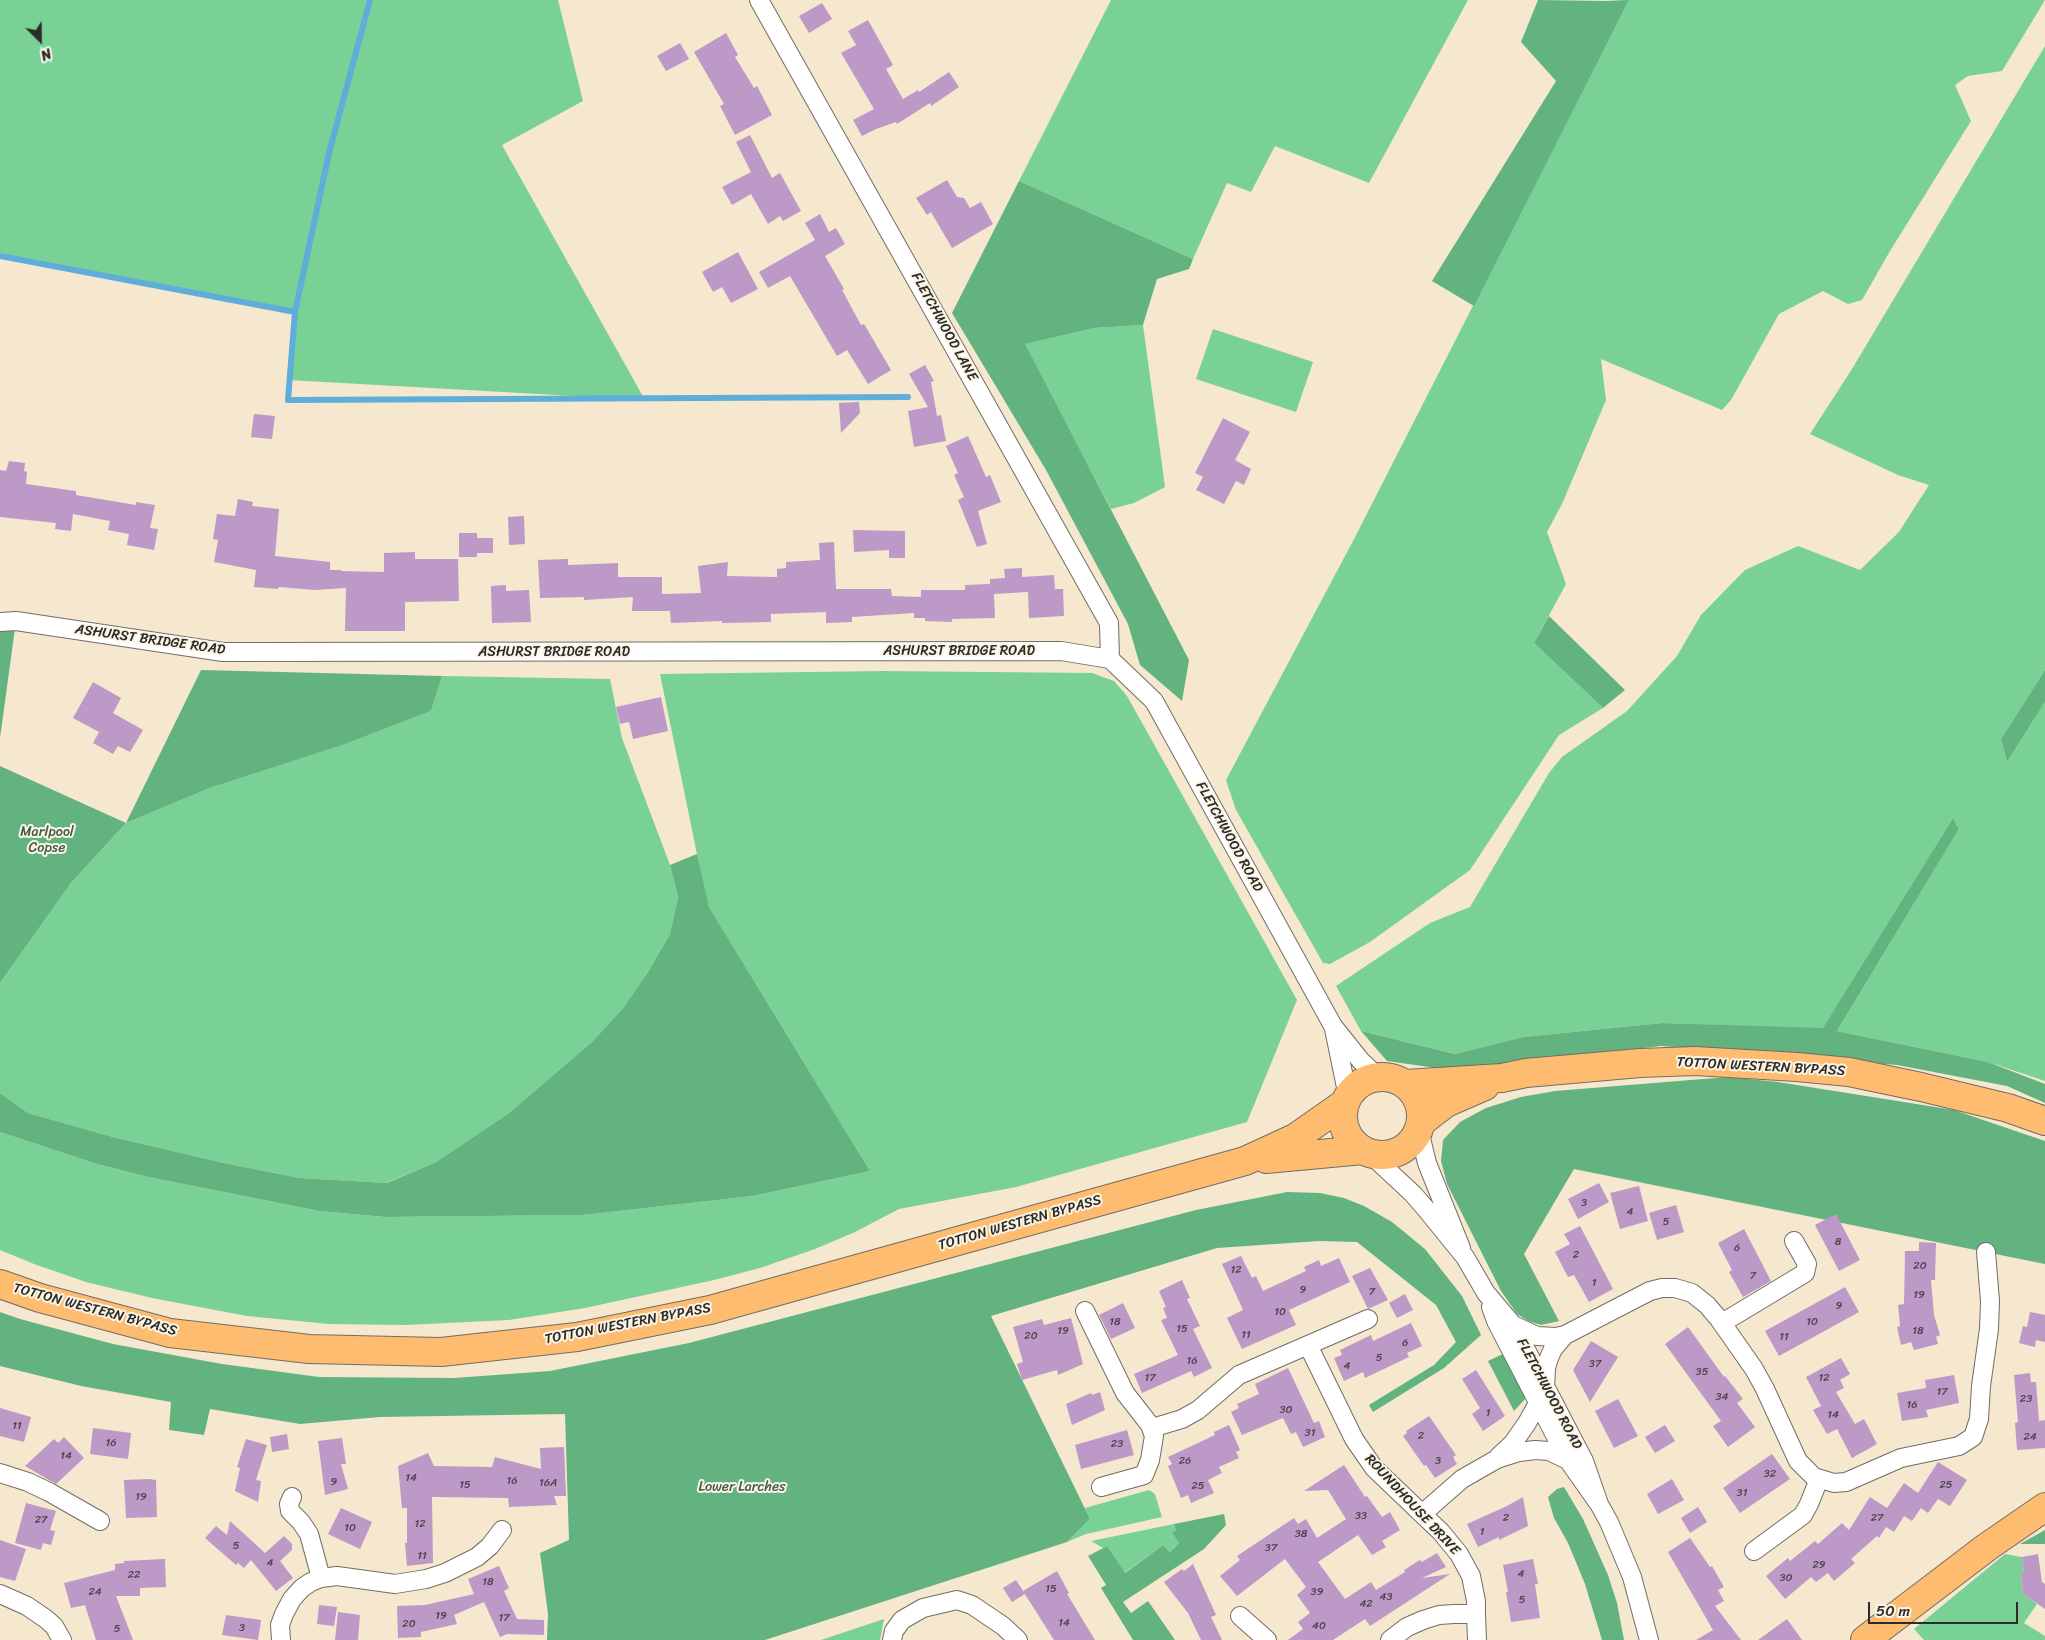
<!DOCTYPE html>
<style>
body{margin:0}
#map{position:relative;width:2045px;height:1640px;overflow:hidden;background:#f5e8ce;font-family:Sriracha,sans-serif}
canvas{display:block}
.north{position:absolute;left:15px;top:15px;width:50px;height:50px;-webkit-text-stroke:4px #fcf5e5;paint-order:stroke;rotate:157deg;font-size:14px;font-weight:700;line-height:20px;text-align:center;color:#2b2b2b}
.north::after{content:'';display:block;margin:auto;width:18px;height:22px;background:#2b2b2b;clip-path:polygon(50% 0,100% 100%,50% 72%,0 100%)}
.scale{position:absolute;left:1868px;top:1602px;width:150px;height:22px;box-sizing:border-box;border:2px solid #2b2b2b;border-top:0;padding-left:6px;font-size:15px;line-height:18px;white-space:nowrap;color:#2b2b2b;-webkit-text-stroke:4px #fcf5e5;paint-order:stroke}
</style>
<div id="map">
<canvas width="2045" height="1640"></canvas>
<div class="north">N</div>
<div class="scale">50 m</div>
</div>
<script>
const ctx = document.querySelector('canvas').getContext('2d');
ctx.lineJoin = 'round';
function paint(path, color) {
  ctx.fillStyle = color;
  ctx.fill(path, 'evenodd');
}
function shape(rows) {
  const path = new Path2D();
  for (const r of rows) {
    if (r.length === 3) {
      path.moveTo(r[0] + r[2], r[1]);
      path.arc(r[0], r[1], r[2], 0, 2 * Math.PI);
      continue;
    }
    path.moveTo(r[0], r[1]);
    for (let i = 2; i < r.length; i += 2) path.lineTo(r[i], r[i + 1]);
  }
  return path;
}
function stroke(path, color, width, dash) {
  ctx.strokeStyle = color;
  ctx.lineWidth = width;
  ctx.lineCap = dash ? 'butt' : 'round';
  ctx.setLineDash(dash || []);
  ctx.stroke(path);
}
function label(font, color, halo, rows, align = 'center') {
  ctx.font = font + ' Sriracha,sans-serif';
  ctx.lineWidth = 4;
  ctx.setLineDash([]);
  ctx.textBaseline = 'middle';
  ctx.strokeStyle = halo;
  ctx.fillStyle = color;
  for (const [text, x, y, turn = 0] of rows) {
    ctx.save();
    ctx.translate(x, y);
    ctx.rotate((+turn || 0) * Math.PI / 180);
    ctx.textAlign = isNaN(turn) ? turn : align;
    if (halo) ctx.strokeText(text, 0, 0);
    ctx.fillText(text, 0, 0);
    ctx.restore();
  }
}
paint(shape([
 [0,0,558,0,583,101,502,145,645,400,288,380,294,312,57,268,0,253],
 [1111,0,1468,0,1369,183,1275,146,1251,192,1227,183,1193,259,1019,181],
 [1629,0,2045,0,2002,71,1968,76,1955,85,1971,121,1890,251,1862,300,1848,304,1823,291,1779,314,1731,400,1722,410,1601,359,1606,400,1562,504,1547,532,1566,584,1534,643,1603,708,1559,735,1470,870,1370,942,1330,964,1323,963,1236,810,1226,780,1353,541],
 [2045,46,2045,670,2001,739,2007,762,2045,702,2045,1081,1988,1062,1837,1031,1959,829,1953,818,1823,1029,1662,1023,1523,1037,1455,1054,1361,1031,1336,986,1430,923,1470,907,1549,773,1562,757,1627,711,1677,656,1701,615,1745,570,1798,546,1860,570,1899,532,1929,485,1898,475,1810,434,1852,369],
 [1143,325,1165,487,1134,503,1111,509,1024,344,1094,328],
 [1213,329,1313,362,1296,412,1196,379],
 [883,671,1092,673,1114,681,1127,696,1297,1000,1247,1122,1016,1187,899,1209,855,1232,815,1249,760,1268,714,1280,585,1308,509,1320,405,1325,329,1324,247,1316,152,1298,86,1282,34,1264,0,1250,0,1132,97,1164,148,1177,319,1211,385,1217,583,1215,753,1196,870,1171,709,907,705,893,660,674],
 [442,676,610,679,622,738,670,865,678,897,670,934,648,972,623,1008,593,1041,509,1113,436,1162,386,1183,300,1178,224,1163,113,1137,28,1113,0,1093,0,983,71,883,126,823,210,788,343,745,431,711],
 [1149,1490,1155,1494,1162,1517,1086,1534,1067,1542,1090,1519,1085,1508],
 [1174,1524,1176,1530,1172,1533,1179,1543,1170,1552,1163,1545,1124,1573,1107,1546,1103,1548,1091,1541],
 [2005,1554,2022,1557,2024,1573,2021,1574,2023,1594,2037,1604,2024,1623,2045,1636,2045,1640,1924,1640,1914,1629],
 [884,1619,880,1640,821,1640]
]), '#79d196');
paint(shape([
 [1538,0,1604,1,1629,0,1474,306,1432,281,1556,81,1521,42],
 [1019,181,1193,259,1189,269,1157,279,1143,325,1094,328,1025,344,1189,660,1182,701,1140,665,1128,624,1046,470,952,313],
 [1549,616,1625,690,1603,708,1534,643],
 [16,621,0,738,0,622],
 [201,670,442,676,431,711,343,745,210,788,126,823,71,883,0,983,0,766,126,823],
 [2045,670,2045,702,2007,762,2001,739],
 [1953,818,1959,829,1837,1031,1988,1062,2045,1084,2045,1103,2007,1086,1897,1065,1661,1046,1450,1070,1387,1061,1361,1031,1455,1054,1523,1037,1662,1023,1823,1028],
 [697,854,709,907,870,1171,753,1196,583,1215,385,1217,319,1211,148,1177,97,1164,0,1132,0,1093,28,1113,113,1137,224,1163,300,1178,387,1183,436,1162,509,1113,593,1041,623,1008,648,972,670,934,678,897,670,865],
 [1728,1077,1778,1082,1954,1110,2045,1141,2045,1264,1574,1169,1524,1254,1559,1321,1541,1325,1528,1321,1517,1314,1501,1291,1447,1184,1441,1161,1443,1140,1460,1122,1486,1108,1521,1097,1555,1091],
 [1287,1192,1320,1193,1344,1198,1364,1206,1392,1222,1425,1249,1462,1296,1481,1335,1444,1368,1373,1412,1369,1405,1434,1365,1456,1342,1436,1305,1357,1242,1319,1241,1217,1248,991,1316,1090,1519,1067,1542,765,1640,547,1640,548,1614,540,1553,569,1540,565,1414,380,1417,300,1424,210,1409,204,1435,169,1430,171,1402,81,1386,0,1366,0,1312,20,1319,113,1344,222,1364,319,1377,454,1378,550,1371,689,1343,1196,1210],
 [1505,1353,1526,1398,1514,1411,1488,1361],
 [1564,1487,1583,1519,1608,1575,1617,1603,1624,1640,1602,1640,1585,1584,1568,1543,1554,1518,1548,1497,1557,1489],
 [1224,1514,1226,1525,1204,1549,1123,1602,1131,1613,1148,1601,1175,1640,1133,1640,1101,1588,1106,1585,1088,1556,1107,1546,1125,1573,1163,1545,1170,1552,1179,1543,1172,1533,1176,1530,1174,1524],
 [2045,1530,2045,1544,2020,1544]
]), '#62b37f');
stroke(shape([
 [0,256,295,312,288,400,908,397],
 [295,312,329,153,370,0]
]), '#5faed9', 6);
paint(shape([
 [822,3,832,19,809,33,799,16],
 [868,20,893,65,886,69,903,99,918,90,919,92,949,72,959,87,931,106,930,103,897,124,896,122,876,129,862,136,853,120,874,109,841,53,856,45,848,31],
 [726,33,738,55,735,57,754,88,757,86,772,115,735,135,720,106,724,104,694,52],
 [680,43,689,59,666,71,657,56],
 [750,135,772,178,780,173,801,211,783,221,780,216,768,224,751,194,732,205,722,187,751,172,736,142],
 [947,180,957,197,964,198,970,208,981,202,993,224,952,248,931,212,927,215,916,198],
 [820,214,829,232,836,228,845,244,825,256,844,289,842,290,861,325,864,324,891,370,868,384,847,350,837,356,790,276,768,288,759,272,815,240,805,223],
 [738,252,758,289,731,303,722,287,713,292,702,272],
 [925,365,934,381,931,382,937,416,941,415,946,441,914,447,908,411,928,407,909,374],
 [859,402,860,413,841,433,839,403],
 [254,414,275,416,272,439,251,437],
 [1223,418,1250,432,1235,460,1251,469,1244,485,1236,481,1224,504,1196,490,1203,477,1195,473],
 [968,436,986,477,990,475,1001,502,978,511,987,544,977,547,958,500,964,497,954,475,958,473,946,446],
 [9,461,25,463,24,471,27,472,26,484,76,491,76,495,136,505,136,502,155,505,150,528,158,529,154,550,127,545,129,534,108,530,110,521,73,514,71,531,55,529,56,523,0,517,0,470,6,471],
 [238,499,253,502,252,506,279,509,275,556,330,562,330,570,341,570,341,571,384,572,384,553,415,552,415,559,458,559,459,601,405,602,405,631,345,631,346,588,314,590,279,587,278,589,254,587,256,570,214,562,218,540,213,539,217,514,235,516],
 [524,516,525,544,509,545,508,517],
 [853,530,905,531,905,558,889,558,889,550,854,552],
 [459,533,477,533,477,538,493,538,493,553,477,553,477,557,459,557],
 [834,542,836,589,891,589,892,596,921,597,921,590,965,590,965,585,990,584,990,579,1005,578,1004,569,1022,568,1022,577,1054,575,1055,589,1063,589,1064,616,1029,618,1028,592,994,594,995,618,952,619,952,622,925,621,925,618,914,618,914,613,852,617,852,622,826,623,826,612,771,614,771,622,722,623,722,621,671,623,670,611,632,611,633,597,584,600,584,597,540,598,538,560,568,559,568,565,618,563,618,577,662,577,662,594,701,593,698,566,728,562,727,576,777,577,777,569,786,568,786,562,820,560,819,543],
 [506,585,506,591,529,590,531,622,492,623,491,586],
 [93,682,121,698,113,713,143,730,130,752,118,746,113,754,93,743,99,732,73,718],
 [661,697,668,731,633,739,629,722,620,724,616,707],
 [1599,1183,1609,1202,1578,1219,1568,1199],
 [1639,1186,1648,1221,1620,1229,1610,1193],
 [1676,1205,1684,1232,1657,1240,1649,1213],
 [1836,1214,1860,1260,1839,1271,1815,1225],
 [1580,1226,1613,1289,1589,1302,1574,1275,1568,1277,1555,1252,1570,1244,1564,1234],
 [1744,1229,1771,1281,1743,1297,1729,1272,1732,1270,1718,1243],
 [1919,1242,1936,1243,1935,1280,1931,1280,1934,1315,1940,1335,1936,1337,1938,1344,1914,1350,1911,1342,1901,1345,1897,1327,1900,1326,1898,1305,1904,1304,1905,1251,1919,1251],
 [1241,1256,1252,1278,1256,1276,1263,1291,1306,1271,1304,1267,1319,1260,1321,1266,1339,1258,1350,1282,1289,1310,1296,1325,1242,1349,1227,1318,1243,1310,1222,1264],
 [1370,1268,1388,1300,1368,1309,1352,1276],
 [1182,1280,1190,1298,1187,1299,1200,1326,1193,1329,1212,1368,1194,1377,1191,1371,1142,1393,1134,1374,1178,1355,1161,1320,1167,1318,1163,1308,1166,1307,1159,1291],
 [1845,1287,1859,1312,1779,1356,1765,1331],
 [1405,1294,1413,1310,1397,1318,1389,1303],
 [1123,1303,1135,1328,1111,1339,1099,1315],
 [2030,1312,2045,1315,2045,1342,2036,1340,2035,1347,2019,1343,2023,1326,2027,1327],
 [1071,1318,1083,1364,1058,1375,1057,1370,1022,1380,1017,1364,1023,1362,1013,1327,1042,1319,1044,1325],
 [1411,1323,1422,1346,1407,1353,1409,1357,1365,1378,1363,1372,1344,1381,1334,1358,1342,1355,1340,1350,1371,1335,1373,1341],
 [1688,1327,1724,1377,1725,1376,1743,1399,1737,1403,1755,1427,1728,1447,1713,1426,1721,1421,1665,1344],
 [1591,1341,1618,1357,1590,1402,1573,1370],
 [1841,1358,1850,1374,1840,1380,1844,1388,1836,1392,1855,1424,1864,1419,1877,1444,1852,1458,1837,1429,1827,1434,1813,1410,1821,1406,1806,1377],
 [1288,1368,1314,1423,1319,1421,1325,1437,1303,1447,1296,1432,1291,1434,1283,1418,1242,1435,1231,1412,1239,1408,1237,1404,1259,1394,1255,1384],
 [1476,1370,1505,1416,1483,1431,1472,1414,1480,1408,1462,1379],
 [2030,1373,2031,1382,2036,1382,2039,1421,2045,1420,2045,1448,2017,1450,2015,1423,2018,1422,2014,1375],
 [1954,1375,1959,1403,1926,1410,1928,1417,1902,1421,1897,1393,1926,1388,1925,1380],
 [1100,1392,1105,1410,1072,1425,1066,1404,1091,1393,1092,1395],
 [1618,1399,1638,1436,1614,1448,1595,1411],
 [0,1408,31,1417,24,1442,0,1436],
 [1429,1416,1456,1455,1453,1457,1457,1464,1435,1478,1426,1465,1424,1466,1403,1436,1407,1433,1406,1431],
 [1229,1425,1240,1450,1236,1452,1239,1458,1219,1467,1222,1473,1208,1480,1214,1493,1191,1503,1188,1495,1181,1498,1168,1466,1172,1464,1168,1457,1215,1435,1214,1432],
 [1665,1425,1675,1441,1655,1453,1645,1437],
 [93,1428,131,1433,128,1459,90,1454],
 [1127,1430,1134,1455,1081,1469,1075,1445],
 [287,1434,289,1449,272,1452,270,1437],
 [64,1437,84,1458,56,1484,25,1466,54,1439,58,1443],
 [342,1438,346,1464,341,1464,348,1489,325,1495,318,1441],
 [246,1439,267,1445,256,1480,261,1481,258,1502,235,1491,240,1468,237,1467],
 [564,1447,566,1496,554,1496,557,1505,509,1507,508,1498,432,1497,433,1563,407,1566,405,1543,407,1543,407,1508,402,1508,398,1466,428,1453,434,1466,492,1467,495,1457,541,1469,540,1448],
 [1772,1454,1790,1479,1740,1513,1723,1488],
 [1938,1462,1967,1480,1950,1506,1938,1499,1928,1513,1921,1508,1912,1521,1904,1516,1894,1532,1886,1527,1879,1538,1877,1536,1851,1559,1855,1563,1834,1581,1828,1573,1816,1582,1811,1577,1785,1599,1766,1576,1788,1558,1790,1561,1815,1541,1818,1544,1842,1523,1849,1530,1870,1497,1887,1508,1904,1483,1918,1493],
 [1344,1465,1365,1497,1367,1496,1382,1517,1390,1512,1400,1530,1382,1541,1386,1547,1372,1555,1358,1535,1318,1562,1345,1599,1371,1582,1376,1590,1405,1572,1404,1570,1420,1560,1422,1562,1437,1553,1446,1567,1422,1578,1450,1574,1370,1626,1365,1619,1333,1640,1288,1640,1303,1629,1298,1622,1310,1613,1297,1595,1306,1587,1285,1559,1237,1596,1220,1576,1240,1560,1237,1556,1294,1518,1298,1524,1306,1519,1317,1538,1346,1519,1328,1490,1304,1491],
 [149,1479,156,1480,157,1517,126,1518,124,1480],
 [1672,1479,1684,1500,1658,1514,1647,1494],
 [1523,1497,1528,1526,1499,1540,1499,1537,1478,1547,1467,1524,1507,1506],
 [26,1503,56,1511,50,1530,55,1531,51,1545,43,1543,41,1550,15,1543],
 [1698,1507,1707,1522,1690,1533,1681,1518],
 [341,1508,372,1522,360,1549,328,1534],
 [230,1521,265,1553,284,1536,292,1544,292,1550,280,1561,293,1578,276,1591,251,1560,244,1568,238,1563,236,1565,205,1538,216,1526,227,1535],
 [1690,1538,1710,1567,1712,1566,1724,1587,1718,1590,1724,1601,1715,1606,1741,1640,1696,1640,1713,1630,1668,1552],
 [0,1540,26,1549,15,1581,0,1577],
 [2038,1554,2042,1582,2045,1584,2045,1609,2023,1594,2021,1574,2024,1573,2022,1557],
 [165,1559,166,1587,140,1588,140,1596,116,1596,133,1640,96,1640,85,1605,71,1608,64,1583,115,1570,115,1564,124,1563,124,1561],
 [1533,1559,1538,1584,1535,1584,1540,1618,1511,1622,1506,1592,1508,1592,1503,1565],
 [1193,1564,1216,1615,1211,1617,1222,1640,1201,1640,1188,1613,1164,1582,1182,1569,1184,1571],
 [499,1566,509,1588,504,1591,517,1619,544,1620,544,1635,507,1634,500,1637,484,1602,454,1615,457,1624,421,1632,421,1637,398,1638,397,1606,425,1605,474,1594,468,1579],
 [1057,1571,1069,1593,1067,1594,1095,1640,1054,1640,1023,1591],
 [1016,1580,1025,1594,1012,1602,1003,1588],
 [319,1605,337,1607,334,1626,317,1624],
 [338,1612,360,1615,358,1640,335,1640],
 [226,1615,261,1620,258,1640,222,1635],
 [1787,1619,1802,1640,1758,1640]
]), '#bc99c6');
const street = shape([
 [759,0,1109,623,1110,659],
 [0,622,16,621,223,652,1061,651,1110,659],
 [1110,659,1154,701,1333,1026,1361,1061,1378,1077],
 [1334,1029,1348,1097],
 [1419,1130,1427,1163,1461,1248],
 [1368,1152,1413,1194,1426,1209,1465,1257,1486,1293,1513,1325,1584,1461,1599,1504],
 [1491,1307,1496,1321,1568,1460,1599,1504,1609,1522,1632,1577,1649,1640],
 [1085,1311,1125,1393,1150,1425,1154,1436,1150,1460,1144,1475,1101,1487],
 [1722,1323,1805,1273,1807,1264,1794,1241],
 [1513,1325,1537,1336,1556,1337,1565,1335,1650,1291,1662,1288,1675,1288,1692,1293,1707,1305,1719,1319,1754,1369,1765,1389,1798,1461,1814,1477,1834,1483,1846,1482,1901,1458,1959,1446,1973,1437,1979,1419,1981,1386,1989,1329,1990,1301,1986,1252],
 [1308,1345,1354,1439,1374,1468,1441,1532,1459,1554,1471,1576,1476,1601,1476,1614],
 [1545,1388,1546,1368,1549,1358,1553,1349,1565,1335],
 [1152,1428,1182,1419,1198,1410,1239,1375,1368,1319],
 [1499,1456,1513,1443,1527,1423,1538,1403],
 [0,1473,28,1482,49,1492,100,1521],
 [292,1497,289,1504,290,1511,301,1522,309,1534,321,1578],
 [1422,1514,1462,1479,1497,1459,1519,1452,1535,1450,1549,1451,1568,1460],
 [1754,1551,1803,1515,1809,1504,1819,1479],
 [0,1594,27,1606,46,1619,54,1626,62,1640],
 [1240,1616,1267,1640],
 [281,1640,280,1625,284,1614,292,1599,302,1588,311,1582,321,1578,337,1576,395,1584,426,1579,445,1573,477,1557,490,1546,502,1530],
 [892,1640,894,1631,902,1620,923,1608,957,1600,972,1605,1003,1626,1018,1640],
 [1390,1640,1407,1627,1423,1620,1439,1615,1454,1614,1476,1614,1477,1640]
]);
const primary = shape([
 [1382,1116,39],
 [1405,1084,1502,1078,1526,1073,1640,1063,1695,1061,1797,1067,1849,1072,1921,1087,2008,1108,2045,1121],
 [1421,1122,1446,1103,1485,1086],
 [1266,1159,1363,1150],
 [0,1284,40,1298,170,1333,309,1349,441,1352,577,1337,710,1310,1245,1161,1295,1138,1345,1103],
 [1865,1640,1987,1547,2045,1507]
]);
stroke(street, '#726d64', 20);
stroke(primary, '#726d64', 30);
stroke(street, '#fff', 18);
stroke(primary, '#febc70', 28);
label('11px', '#4f4652', null, [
 ["3",1584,1203],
 ["4",1630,1212],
 ["5",1666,1222],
 ["8",1838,1242],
 ["6",1737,1248],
 ["2",1576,1255],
 ["20",1920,1266],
 ["12",1236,1270],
 ["7",1753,1276],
 ["1",1594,1283],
 ["9",1303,1290],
 ["7",1372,1292],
 ["19",1919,1295],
 ["9",1839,1306],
 ["10",1280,1312],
 ["18",1115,1322],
 ["10",1812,1322],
 ["15",1182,1329],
 ["19",1063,1331],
 ["18",1918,1331],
 ["11",1246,1335],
 ["20",1031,1336],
 ["11",1784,1337],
 ["6",1405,1343],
 ["5",1379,1358],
 ["16",1192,1361],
 ["37",1595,1364],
 ["4",1347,1366],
 ["35",1702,1372],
 ["17",1150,1378],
 ["12",1824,1378],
 ["17",1942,1392],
 ["34",1722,1397],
 ["23",2026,1399],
 ["16",1912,1405],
 ["30",1286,1410],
 ["1",1488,1413],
 ["14",1833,1415],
 ["11",17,1426],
 ["31",1310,1433],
 ["2",1421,1436],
 ["24",2030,1437],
 ["16",111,1443],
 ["23",1117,1444],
 ["14",66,1456],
 ["26",1185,1461],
 ["3",1438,1461],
 ["32",1770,1474],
 ["14",411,1478],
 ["16",512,1481],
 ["9",334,1482],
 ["16A",548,1483],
 ["15",465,1485],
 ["25",1946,1485],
 ["25",1198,1486],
 ["31",1742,1493],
 ["19",141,1497],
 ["33",1361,1516],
 ["2",1506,1518],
 ["27",1877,1518],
 ["27",41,1520],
 ["12",420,1524],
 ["10",350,1528],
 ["1",1482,1532],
 ["38",1301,1534],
 ["5",236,1546],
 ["37",1271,1548],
 ["11",422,1556],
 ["4",270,1563],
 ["29",1819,1565],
 ["4",1521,1574],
 ["22",134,1575],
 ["30",1786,1578],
 ["18",488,1582],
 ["15",1051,1589],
 ["24",95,1592],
 ["39",1317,1592],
 ["43",1386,1597],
 ["5",1522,1600],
 ["42",1366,1604],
 ["19",441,1616],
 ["17",504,1618],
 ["14",1064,1623],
 ["20",409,1624],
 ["40",1319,1626],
 ["3",242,1628],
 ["5",117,1629]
]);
label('14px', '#2b2b2b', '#fcf5e5', [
 ["FLETCHWOOD LANE",944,327,61],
 ["ASHURST BRIDGE ROAD",150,640,8],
 ["ASHURST BRIDGE ROAD",959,651],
 ["ASHURST BRIDGE ROAD",554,652],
 ["FLETCHWOOD ROAD",1229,837,61],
 ["TOTTON WESTERN BYPASS",1761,1067,3],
 ["TOTTON WESTERN BYPASS",1020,1223,-16],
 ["TOTTON WESTERN BYPASS",95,1310,15],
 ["TOTTON WESTERN BYPASS",628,1324,-11],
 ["FLETCHWOOD ROAD",1549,1394,62],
 ["ROUNDHOUSE DRIVE",1412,1505,47]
]);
label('14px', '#425d4b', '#fcf5e5', [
 ["Marlpool",47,832],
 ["Copse",47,848],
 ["Lower Larches",742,1487]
]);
</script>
